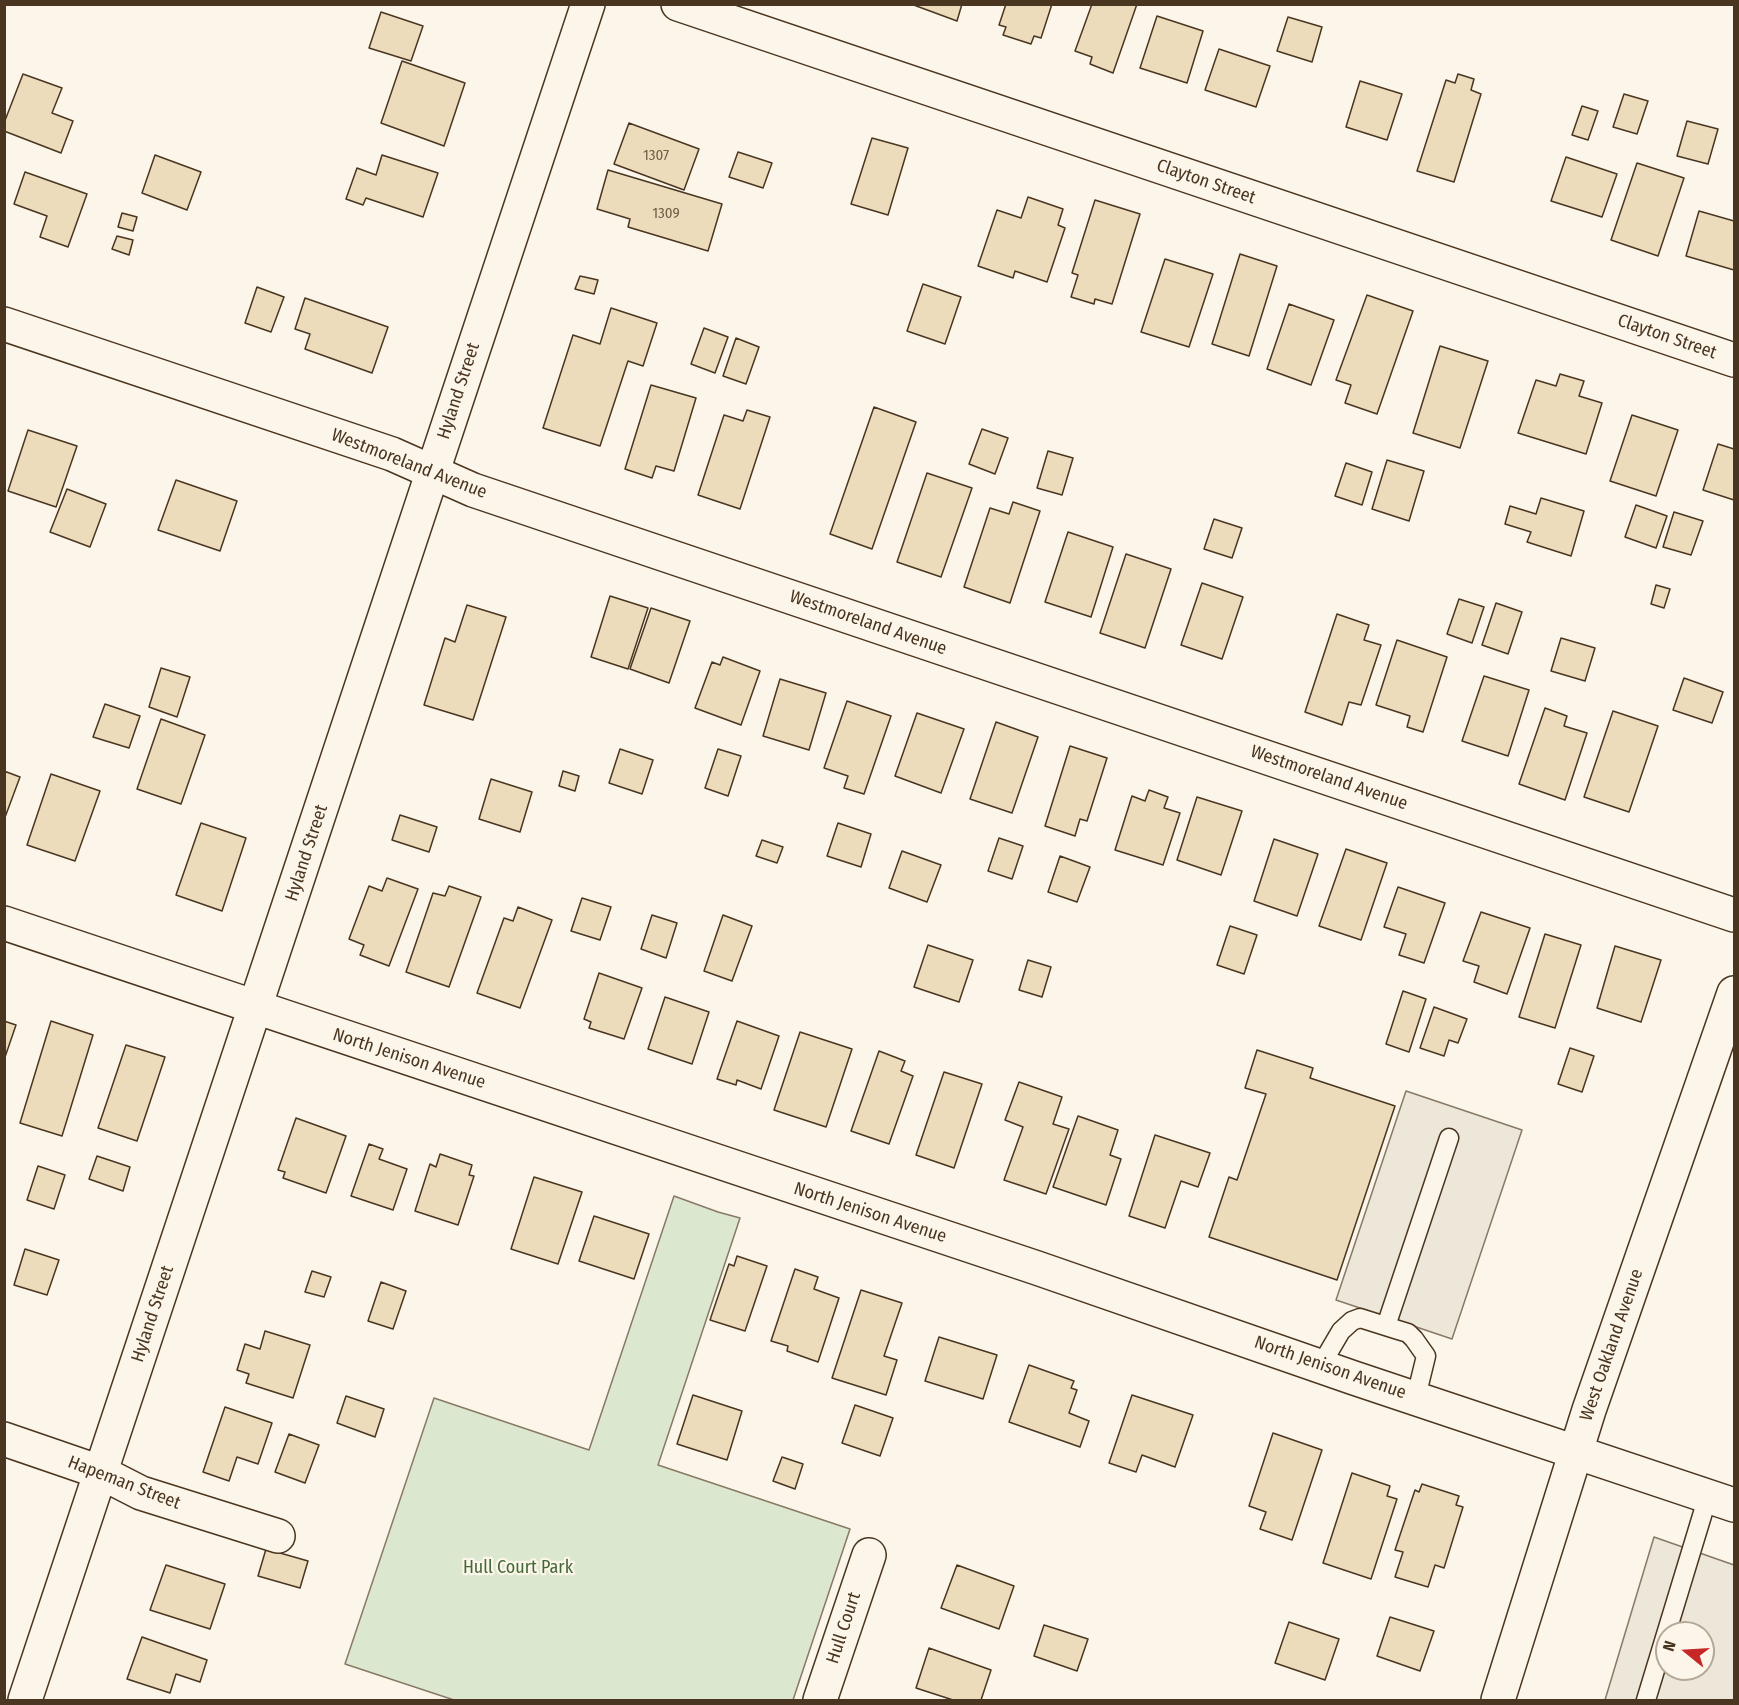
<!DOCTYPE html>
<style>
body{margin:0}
#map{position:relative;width:1739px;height:1705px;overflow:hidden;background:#fbf6e9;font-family:"Fira Sans Condensed",sans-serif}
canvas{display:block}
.frame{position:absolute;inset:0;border:6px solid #4a3520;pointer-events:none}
.north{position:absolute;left:1655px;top:1621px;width:60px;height:60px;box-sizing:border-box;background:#fbf6e9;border:2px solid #b4a999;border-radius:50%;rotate:288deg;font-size:16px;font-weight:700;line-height:24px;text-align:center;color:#4a3520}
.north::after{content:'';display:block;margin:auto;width:21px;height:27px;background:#c62828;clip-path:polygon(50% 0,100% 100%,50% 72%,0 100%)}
</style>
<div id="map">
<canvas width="1739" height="1705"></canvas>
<div class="frame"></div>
<div class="north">N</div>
</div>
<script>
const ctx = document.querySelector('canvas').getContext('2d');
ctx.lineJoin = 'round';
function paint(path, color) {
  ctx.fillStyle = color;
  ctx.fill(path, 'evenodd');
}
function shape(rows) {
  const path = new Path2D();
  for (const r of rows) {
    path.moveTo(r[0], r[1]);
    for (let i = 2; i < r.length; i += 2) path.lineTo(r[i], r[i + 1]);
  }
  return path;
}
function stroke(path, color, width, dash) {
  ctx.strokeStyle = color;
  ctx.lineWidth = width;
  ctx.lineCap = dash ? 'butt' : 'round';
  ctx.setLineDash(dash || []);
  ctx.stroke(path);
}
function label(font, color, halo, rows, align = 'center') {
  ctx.font = font + ' "Fira Sans Condensed",sans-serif';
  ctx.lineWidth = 4.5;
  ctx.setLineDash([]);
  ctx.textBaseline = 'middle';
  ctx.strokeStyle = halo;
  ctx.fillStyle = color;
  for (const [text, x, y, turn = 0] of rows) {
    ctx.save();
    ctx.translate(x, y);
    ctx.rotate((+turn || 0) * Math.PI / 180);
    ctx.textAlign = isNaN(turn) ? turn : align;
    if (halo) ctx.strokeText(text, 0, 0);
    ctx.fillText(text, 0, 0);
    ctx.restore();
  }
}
const green = shape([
 [674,1196,718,1212,740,1218,658,1465,850,1529,793,1700,454,1700,345,1664,434,1398,589,1450,674,1196]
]);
paint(green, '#dce7d0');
stroke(green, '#887966', 1.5);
const parking = shape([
 [1406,1091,1522,1130,1452,1339,1336,1300,1406,1091],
 [1654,1537,1734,1565,1734,1700,1605,1700,1654,1537],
 [1667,1633,1703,1633,1703,1669,1667,1669,1667,1633]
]);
paint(parking, '#ede7d9');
stroke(parking, '#887966', 1.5);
const building = shape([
 [911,4,962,4,957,21,911,4],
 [1006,4,1052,4,1041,38,1034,36,1031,44,1003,35,1006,27,999,25,1006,4],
 [1092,4,1137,4,1113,73,1090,64,1092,57,1075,51,1092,4],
 [381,12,423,26,411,61,369,48,381,12],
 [1157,16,1203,31,1187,83,1140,68,1157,16],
 [1288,17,1322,27,1312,62,1277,51,1288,17],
 [1219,49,1270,66,1256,107,1205,90,1219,49],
 [402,61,465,83,444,146,381,123,402,61],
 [23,74,62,88,52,113,73,121,61,153,4,131,4,123,23,74],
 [1458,74,1474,79,1471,90,1481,94,1454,182,1417,171,1446,80,1455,83,1458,74],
 [1360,81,1402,94,1387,140,1346,127,1360,81],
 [1624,94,1648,101,1637,134,1613,127,1624,94],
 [1582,106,1598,111,1588,140,1572,135,1582,106],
 [1687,121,1718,129,1708,164,1677,156,1687,121],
 [629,123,699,149,684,190,614,164,629,123],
 [872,138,908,148,888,215,851,204,872,138],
 [738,152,772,163,763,188,729,177,738,152],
 [155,155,201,172,187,210,142,193,155,155],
 [382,155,438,173,423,217,366,198,363,205,346,199,357,168,376,175,382,155],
 [1566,157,1617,174,1602,217,1551,201,1566,157],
 [1637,163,1684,178,1658,256,1611,240,1637,163],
 [608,170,722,204,708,251,628,227,630,219,597,209,608,170],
 [25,172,87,194,68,247,40,237,47,216,14,204,25,172],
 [1028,197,1063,209,1058,225,1065,228,1047,282,1015,271,1013,278,978,266,997,210,1021,218,1028,197],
 [1095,200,1140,214,1112,304,1095,299,1094,304,1071,297,1078,275,1072,273,1095,200],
 [1699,211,1734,221,1734,270,1686,256,1699,211],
 [122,213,137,217,133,231,118,227,122,213],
 [117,236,133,240,129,255,112,249,117,236],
 [1240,254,1277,266,1249,356,1212,344,1240,254],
 [1165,259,1213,274,1189,347,1141,332,1165,259],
 [580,276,598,280,594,294,575,289,580,276],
 [923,284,961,297,945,344,907,331,923,284],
 [257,287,284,297,271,332,245,323,257,287],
 [1367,295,1413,311,1377,414,1345,403,1351,385,1336,380,1367,295],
 [305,298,388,327,372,373,305,349,310,334,295,329,305,298],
 [1289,304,1334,320,1311,385,1267,369,1289,304],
 [611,308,657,323,643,366,628,361,600,446,543,428,573,335,600,344,611,308],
 [704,328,728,337,715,373,691,364,704,328],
 [736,338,759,347,746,384,723,376,736,338],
 [1440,346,1488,361,1460,448,1413,433,1440,346],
 [1560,374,1584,381,1579,396,1602,403,1586,454,1518,433,1536,380,1556,386,1560,374],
 [651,385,696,398,674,471,656,466,652,478,625,469,651,385],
 [874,407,916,422,872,549,830,534,874,407],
 [747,410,770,417,740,509,698,495,724,415,743,421,747,410],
 [1632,415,1678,430,1656,496,1610,481,1632,415],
 [982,429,1008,438,995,474,969,464,982,429],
 [28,430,77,446,56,507,8,491,28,430],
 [1718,444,1734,449,1734,500,1703,490,1718,444],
 [1048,451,1073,458,1062,495,1037,488,1048,451],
 [1387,460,1424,471,1409,521,1372,509,1387,460],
 [1346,463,1372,472,1362,505,1335,496,1346,463],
 [927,473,972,488,941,577,897,562,927,473],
 [176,480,237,501,220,551,158,530,176,480],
 [67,489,106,504,90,547,50,532,67,489],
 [1541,498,1584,511,1571,556,1527,542,1531,532,1505,524,1510,506,1536,514,1541,498],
 [1013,502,1040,511,1010,603,964,587,990,508,1009,514,1013,502],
 [1636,505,1667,516,1656,548,1625,537,1636,505],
 [1674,512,1703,521,1691,555,1663,547,1674,512],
 [1214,519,1242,528,1232,558,1204,549,1214,519],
 [1068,532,1113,547,1091,617,1045,602,1068,532],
 [1126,554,1171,569,1145,648,1100,633,1126,554],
 [1202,583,1243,597,1222,659,1181,645,1202,583],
 [1656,585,1670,589,1664,608,1651,604,1656,585],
 [610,596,648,608,628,669,591,657,610,596],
 [1459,599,1484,607,1472,643,1447,634,1459,599],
 [1496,603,1522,612,1508,654,1482,645,1496,603],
 [467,605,506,617,473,720,424,705,445,638,455,642,467,605],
 [651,608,690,621,669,683,630,669,651,608],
 [1337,614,1369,625,1364,640,1381,645,1361,705,1349,702,1342,725,1305,712,1337,614],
 [1561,638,1595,648,1585,681,1551,671,1561,638],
 [1397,640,1447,657,1423,732,1407,727,1410,716,1376,705,1397,640],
 [723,657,760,671,741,725,695,708,712,662,720,665,723,657],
 [161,668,190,677,177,717,149,707,161,668],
 [1484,676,1529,690,1508,756,1462,741,1484,676],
 [1684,678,1723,692,1712,723,1673,710,1684,678],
 [780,679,826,693,809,750,763,736,780,679],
 [847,701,891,716,864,794,844,788,848,776,824,768,847,701],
 [105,704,140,716,129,748,93,737,105,704],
 [1545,708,1567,716,1564,726,1587,733,1565,800,1519,784,1545,708],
 [1613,711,1658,726,1629,812,1584,797,1613,711],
 [917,713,964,729,941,793,895,776,917,713],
 [161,719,205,735,181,804,137,789,161,719],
 [996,722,1038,737,1012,813,970,799,996,722],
 [1070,746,1107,758,1087,821,1080,819,1075,836,1045,826,1070,746],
 [620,749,653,760,642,794,609,783,620,749],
 [718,749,741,756,728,796,705,788,718,749],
 [4,771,20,777,4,820,4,771],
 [563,771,579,776,575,791,559,786,563,771],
 [51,774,100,791,75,861,27,845,51,774],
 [491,779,532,792,520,832,479,819,491,779],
 [1149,790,1168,797,1164,808,1180,813,1163,865,1115,850,1132,796,1145,801,1149,790],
 [1197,797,1242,811,1221,875,1177,860,1197,797],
 [400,815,437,827,429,852,392,840,400,815],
 [201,823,246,838,222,911,176,895,201,823],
 [838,823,871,834,861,867,827,856,838,823],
 [999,838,1023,846,1012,879,988,871,999,838],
 [1274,839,1318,854,1297,916,1254,901,1274,839],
 [762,840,783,847,777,863,756,856,762,840],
 [1346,849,1387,863,1361,940,1319,926,1346,849],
 [902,851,941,865,927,902,889,888,902,851],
 [1060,856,1090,867,1077,902,1048,892,1060,856],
 [387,878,418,889,389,966,360,955,364,945,349,939,369,886,382,891,387,878],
 [449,886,481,897,449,987,406,972,433,893,445,896,449,886],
 [1398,887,1445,903,1424,963,1399,955,1406,934,1384,927,1398,887],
 [582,898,611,907,600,940,571,931,582,898],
 [518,907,552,920,520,1008,477,993,504,918,513,921,518,907],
 [1481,912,1530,928,1507,994,1474,982,1479,966,1463,961,1481,912],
 [652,915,677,923,666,958,641,949,652,915],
 [723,915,752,926,732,981,704,971,723,915],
 [1230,926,1257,935,1244,974,1217,965,1230,926],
 [1545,934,1581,945,1555,1028,1519,1017,1545,934],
 [928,945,973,960,959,1002,914,987,928,945],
 [1615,946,1661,960,1641,1022,1597,1008,1615,946],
 [1028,960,1051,967,1042,997,1019,990,1028,960],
 [599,973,642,988,624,1039,589,1028,591,1022,584,1019,599,973],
 [1403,991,1426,999,1409,1052,1386,1044,1403,991],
 [665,997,709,1012,692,1064,648,1049,665,997],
 [1434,1007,1467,1019,1458,1043,1449,1040,1444,1056,1420,1048,1434,1007],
 [4,1021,16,1025,4,1060,4,1021],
 [51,1021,93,1035,62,1136,20,1123,51,1021],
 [737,1021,779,1036,761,1089,737,1080,736,1085,717,1079,737,1021],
 [800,1032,852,1049,826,1127,774,1110,800,1032],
 [126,1045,165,1057,137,1141,98,1128,126,1045],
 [1570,1048,1594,1056,1582,1092,1558,1084,1570,1048],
 [1257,1050,1313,1068,1310,1078,1395,1106,1337,1280,1209,1237,1229,1177,1237,1180,1266,1094,1245,1088,1257,1050],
 [879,1051,905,1061,901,1071,913,1076,889,1144,851,1131,879,1051],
 [944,1072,982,1084,954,1168,916,1155,944,1072],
 [1019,1082,1062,1097,1053,1124,1069,1129,1046,1194,1004,1180,1023,1127,1005,1120,1019,1082],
 [1078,1116,1118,1130,1110,1155,1121,1159,1106,1205,1053,1187,1078,1116],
 [296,1118,346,1136,326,1193,283,1178,285,1172,278,1170,296,1118],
 [1155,1135,1210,1153,1198,1187,1181,1181,1165,1228,1129,1216,1155,1135],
 [369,1144,383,1149,379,1159,407,1169,393,1210,351,1196,369,1144],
 [440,1154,472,1165,469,1175,474,1176,458,1225,415,1211,430,1164,436,1167,440,1154],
 [97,1156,130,1167,123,1191,89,1179,97,1156],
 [38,1166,65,1175,54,1209,27,1200,38,1166],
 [534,1177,582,1192,558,1264,511,1249,534,1177],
 [594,1216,649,1234,634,1279,579,1261,594,1216],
 [25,1249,59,1260,47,1295,14,1285,25,1249],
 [737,1256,767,1266,745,1331,710,1320,729,1264,734,1266,737,1256],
 [795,1269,818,1277,814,1289,839,1298,818,1362,787,1351,788,1346,771,1341,795,1269],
 [312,1271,331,1277,324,1297,305,1292,312,1271],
 [381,1282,406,1291,393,1329,368,1321,381,1282],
 [861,1290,902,1303,884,1356,897,1360,886,1395,832,1378,861,1290],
 [265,1331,310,1345,293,1398,246,1383,249,1374,237,1370,245,1344,260,1349,265,1331],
 [939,1337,997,1355,983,1399,925,1381,939,1337],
 [1029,1365,1074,1381,1071,1388,1077,1390,1069,1413,1089,1421,1080,1447,1009,1422,1029,1365],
 [693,1395,742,1411,727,1460,677,1444,693,1395],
 [1132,1395,1193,1415,1175,1467,1142,1455,1136,1472,1109,1463,1132,1395],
 [346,1396,384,1409,375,1437,337,1423,346,1396],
 [855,1405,893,1418,880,1456,842,1443,855,1405],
 [225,1407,272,1423,258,1464,237,1457,229,1481,203,1472,225,1407],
 [1273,1433,1322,1450,1292,1540,1260,1529,1266,1512,1249,1506,1273,1433],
 [289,1434,319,1445,305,1483,275,1472,289,1434],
 [782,1457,803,1464,795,1489,773,1481,782,1457],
 [1352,1473,1390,1486,1387,1496,1397,1499,1371,1579,1323,1563,1352,1473],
 [1422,1484,1459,1496,1456,1505,1463,1507,1444,1568,1435,1565,1428,1587,1395,1577,1403,1552,1395,1550,1415,1490,1419,1492,1422,1484],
 [266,1549,308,1561,300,1588,258,1576,266,1549],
 [166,1565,225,1584,210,1629,150,1610,166,1565],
 [957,1565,1014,1586,999,1629,941,1608,957,1565],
 [1390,1617,1434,1631,1420,1671,1377,1656,1390,1617],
 [1289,1622,1339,1639,1325,1680,1275,1663,1289,1622],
 [1044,1625,1088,1639,1077,1671,1034,1656,1044,1625],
 [142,1637,207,1660,200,1682,176,1674,170,1693,127,1679,142,1637],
 [929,1648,991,1670,981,1700,953,1700,916,1688,929,1648]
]);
paint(building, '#ecdcbc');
stroke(building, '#4a3520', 1.5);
const service = shape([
 [1386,1326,1449,1138],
 [1321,1365,1341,1331,1352,1321,1360,1318,1398,1330,1408,1333,1414,1339,1426,1356,1416,1397],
 [1646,1700,1708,1496]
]);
const minor = shape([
 [678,4,1734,360],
 [4,324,392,454,473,490,1734,915],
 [4,923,1037,1268,1354,1378,1734,1505],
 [4,1439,100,1472,141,1493,278,1536],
 [25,1700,588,4],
 [820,1700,869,1555]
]);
const primary = shape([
 [1498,1700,1589,1410,1734,993]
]);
stroke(service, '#4a3520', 21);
stroke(minor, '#4a3520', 36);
stroke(primary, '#4a3520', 36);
stroke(service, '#fbf6e9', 18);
stroke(minor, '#fbf6e9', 33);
stroke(primary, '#fbf6e9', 33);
label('15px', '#725f47', null, [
 ["1307",656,156],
 ["1309",666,214]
]);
label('18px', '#4a3520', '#fbf6e9', [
 ["Clayton Street",1206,182,19],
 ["Clayton Street",1667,337,19],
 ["Hyland Street",459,391,-72],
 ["Westmoreland Avenue",409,464,21],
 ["Westmoreland Avenue",868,623,19],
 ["Westmoreland Avenue",1329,778,19],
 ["Hyland Street",307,853,-72],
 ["North Jenison Avenue",409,1059,18],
 ["North Jenison Avenue",870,1213,18],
 ["Hyland Street",153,1314,-72],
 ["West Oakland Avenue",1612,1345,-71],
 ["North Jenison Avenue",1330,1368,19],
 ["Hapeman Street",124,1483,21],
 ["Hull Court",844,1628,-72]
]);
label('18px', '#436837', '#fbf6e9', [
 ["Hull Court Park",518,1568]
]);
</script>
